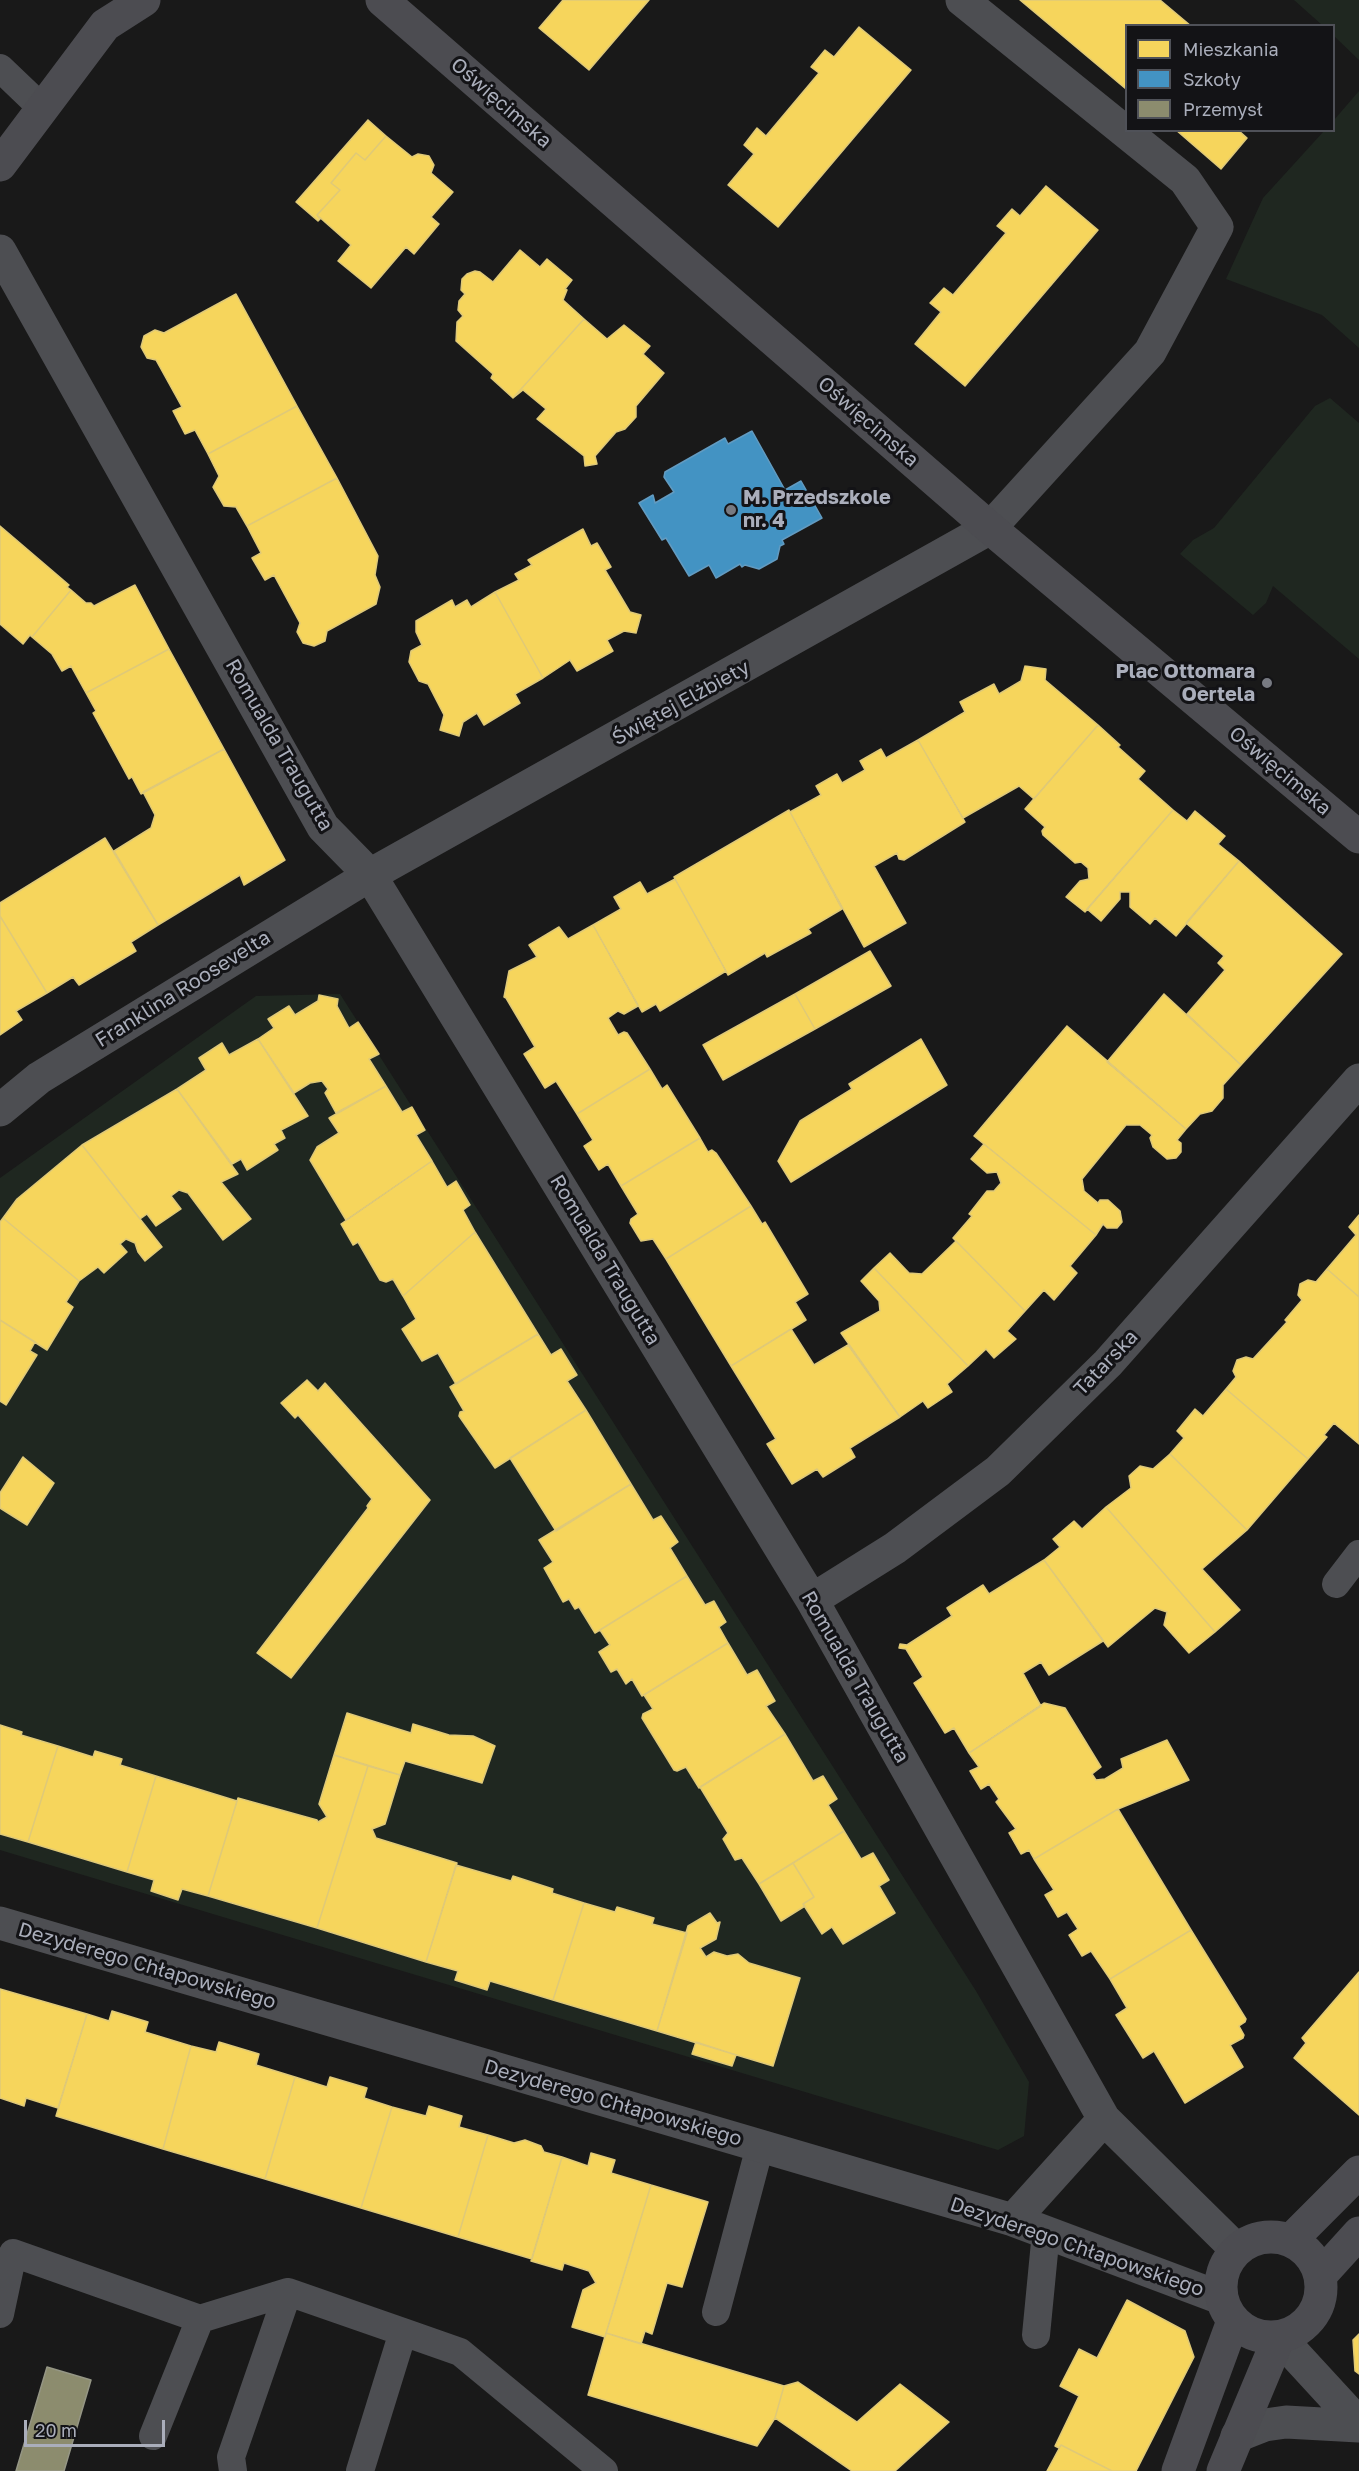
<!DOCTYPE html>
<meta charset="utf-8">
<style>
body{margin:0}
#map{position:relative;width:1359px;height:2471px;overflow:hidden;background:#191919;font-family:"Golos Text",sans-serif}
canvas{display:block}
.legend{position:absolute;left:1125px;top:24px;width:210px;height:108px;box-sizing:border-box;background:#131316;border:2px solid #4f5158;margin:0;padding:8px 10px;list-style:none;font-size:18px;color:#aaaebb}
.legend li{display:flex;align-items:center;gap:12px;height:30px}
.legend b{width:30px;border:2px solid #4f5158}
.scale{position:absolute;left:24px;top:2420px;width:141px;height:27px;box-sizing:border-box;border:3px solid #aaaebb;border-top:0;padding-left:8px;font-size:18px;line-height:21px;white-space:nowrap;color:#aaaebb;-webkit-text-stroke:4px #131316;paint-order:stroke}
</style>
<div id="map">
<canvas width="1359" height="2471"></canvas>
<ul class="legend">
<li><b style="height:16px;background:#f6d55c"></b>Mieszkania</li>
<li><b style="height:16px;background:#4393c3"></b>Szkoły</li>
<li><b style="height:16px;background:#8c8c6e"></b>Przemysł</li>
</ul>
<div class="scale">20 m</div>
</div>
<script>
const ctx = document.querySelector('canvas').getContext('2d');
ctx.lineJoin = 'round';
function paint(path, color) {
  ctx.fillStyle = color;
  ctx.fill(path, 'evenodd');
}
function shape(rows) {
  const path = new Path2D();
  for (const r of rows) {
    if (r.length === 3) {
      path.moveTo(r[0] + r[2], r[1]);
      path.arc(r[0], r[1], r[2], 0, 2 * Math.PI);
      continue;
    }
    path.moveTo(r[0], r[1]);
    for (let i = 2; i < r.length; i += 2) path.lineTo(r[i], r[i + 1]);
  }
  return path;
}
function stroke(path, color, width, dash) {
  ctx.strokeStyle = color;
  ctx.lineWidth = width;
  ctx.lineCap = dash ? 'butt' : 'round';
  ctx.setLineDash(dash || []);
  ctx.stroke(path);
}
function label(font, color, halo, rows, align = 'center') {
  ctx.font = font + ' "Golos Text",sans-serif';
  ctx.lineWidth = 6;
  ctx.setLineDash([]);
  ctx.textBaseline = 'middle';
  ctx.strokeStyle = halo;
  ctx.fillStyle = color;
  for (const [text, x, y, turn = 0] of rows) {
    ctx.save();
    ctx.translate(x, y);
    ctx.rotate((+turn || 0) * Math.PI / 180);
    ctx.textAlign = isNaN(turn) ? turn : align;
    if (halo) ctx.strokeText(text, 0, 0);
    ctx.fillText(text, 0, 0);
    ctx.restore();
  }
}
paint(shape([
 [1294,0,1359,0,1359,60,1334,36,1334,26,1322,25],
 [1359,91,1359,348,1322,315,1226,279,1263,198,1324,131,1334,130,1334,120],
 [1330,398,1359,423,1359,659,1273,586,1266,603,1253,615,1180,554,1193,540,1214,528,1315,406],
 [340,994,976,1991,1029,2082,1024,2136,998,2150,0,1850,0,1178,256,996]
]), '#1f2720');
const homes = shape([
 [563,0,649,0,589,70,539,28,563,0],
 [1020,0,1160,0,1191,26,1126,26,1126,89,1020,0],
 [859,27,911,70,778,227,728,185,754,154,744,145,757,128,766,136,819,73,811,67,825,50,834,57,859,27],
 [368,120,386,136,365,160,356,153,331,183,340,190,317,215,320,219,318,221,296,202,368,120],
 [1176,130,1238,130,1247,138,1221,169,1176,130],
 [386,136,412,157,418,154,429,156,434,165,431,173,453,192,431,217,439,224,414,254,406,247,371,288,338,261,351,245,317,215,340,190,331,183,356,153,365,160,386,136],
 [1046,186,1098,230,965,386,915,344,941,312,930,303,944,288,953,295,1006,233,997,226,1012,209,1020,216,1046,186],
 [520,250,540,267,547,259,572,280,565,289,567,290,563,300,584,319,513,398,491,378,493,374,456,341,457,322,463,316,458,310,459,301,465,294,461,290,462,279,467,274,475,271,480,272,493,282,520,250],
 [236,294,297,406,208,454,195,430,185,434,173,411,182,407,156,360,147,358,141,347,144,336,155,330,164,333,236,294],
 [584,319,607,339,624,325,650,346,643,354,664,373,636,406,636,417,625,429,616,432,595,456,597,464,585,466,584,456,537,419,546,409,523,390,513,398,584,319],
 [297,406,337,478,247,526,236,507,224,506,213,487,219,476,208,454,297,406],
 [337,478,378,556,375,575,380,587,376,604,327,631,325,641,314,646,303,643,297,632,300,623,274,575,265,580,252,558,261,553,247,526,337,478],
 [0,526,69,585,67,587,71,590,32,637,30,635,23,644,0,624,0,526],
 [583,529,591,546,597,543,611,567,605,570,630,612,641,615,636,633,624,631,607,640,613,651,577,671,570,660,543,678,495,592,519,580,515,574,532,565,528,560,583,529],
 [135,585,169,649,86,693,71,666,62,671,52,654,32,637,71,590,86,603,91,603,94,606,135,585],
 [495,592,543,678,515,694,520,703,484,725,477,713,463,722,459,736,440,730,444,715,428,684,419,681,409,662,411,651,422,645,416,632,416,621,452,600,455,607,467,600,471,607,495,592],
 [169,649,224,749,141,794,132,777,129,779,93,713,96,711,86,693,169,649],
 [1025,666,1046,669,1045,680,1098,725,1034,799,1019,786,963,818,918,740,965,712,960,702,994,684,999,694,1021,681,1025,666],
 [1098,725,1120,745,1118,747,1145,771,1138,779,1173,810,1085,912,1066,897,1080,881,1089,879,1088,868,1081,862,1075,863,1043,835,1042,831,1045,827,1025,809,1098,725],
 [918,740,965,822,904,860,899,859,897,853,874,866,906,923,864,947,790,812,821,795,816,786,837,774,842,783,865,770,860,761,881,749,886,758,918,740],
 [224,749,285,860,244,885,240,875,158,925,114,851,151,828,155,815,143,792,224,749],
 [789,810,842,909,808,929,811,933,767,957,765,953,728,975,674,877,789,810],
 [1173,810,1187,821,1195,811,1225,836,1218,844,1239,861,1176,936,1155,918,1150,924,1130,907,1130,892,1120,892,1120,899,1101,921,1087,909,1173,810],
 [105,838,158,925,131,942,136,951,79,985,73,977,47,993,0,916,0,903,105,838],
 [1239,861,1342,954,1241,1065,1187,1014,1225,970,1218,963,1224,956,1186,923,1239,861],
 [675,879,726,971,660,1011,656,1004,642,1012,593,925,621,909,614,897,640,882,647,894,675,879],
 [0,916,47,993,16,1011,22,1020,0,1035,0,916],
 [593,925,638,1006,624,1014,618,1011,608,1018,618,1035,624,1032,627,1033,650,1069,577,1114,556,1081,545,1088,524,1054,535,1047,506,998,504,997,509,971,537,957,529,945,559,927,568,939,593,925],
 [870,951,891,986,815,1029,795,994,870,951],
 [795,994,815,1029,723,1080,703,1045,795,994],
 [1164,994,1241,1065,1223,1085,1223,1098,1212,1111,1200,1114,1186,1129,1107,1062,1164,994],
 [319,995,338,999,337,1006,349,1028,358,1022,379,1054,369,1059,386,1086,336,1113,325,1093,328,1089,322,1081,310,1083,294,1093,258,1039,274,1028,268,1019,289,1006,295,1015,318,1001,319,995],
 [1067,1026,1186,1129,1177,1140,1181,1143,1181,1152,1176,1158,1167,1159,1153,1147,1150,1138,1152,1135,1140,1125,1126,1125,1082,1179,1084,1191,1098,1203,1100,1200,1108,1200,1120,1211,1122,1222,1117,1228,1107,1228,1103,1224,1096,1235,974,1136,1067,1026],
 [258,1039,308,1116,281,1130,285,1138,274,1144,278,1150,247,1170,241,1159,232,1164,177,1089,206,1070,199,1058,222,1043,229,1055,258,1039],
 [921,1039,947,1085,791,1182,778,1161,800,1121,852,1089,849,1084,921,1039],
 [650,1069,662,1089,667,1085,700,1138,621,1186,608,1164,599,1170,584,1146,593,1140,577,1114,650,1069],
 [386,1086,402,1112,412,1107,425,1130,416,1135,432,1161,346,1220,310,1160,317,1147,339,1133,329,1118,386,1086],
 [177,1089,238,1174,221,1182,251,1219,223,1240,188,1193,179,1190,171,1196,181,1209,156,1226,147,1214,140,1219,82,1145,177,1089],
 [700,1138,708,1152,712,1150,716,1153,751,1206,666,1259,653,1239,641,1241,630,1223,631,1219,638,1214,621,1186,700,1138],
 [984,1144,1096,1235,1070,1266,1077,1273,1054,1300,1044,1290,1025,1311,953,1238,972,1216,969,1214,987,1191,994,1191,1001,1183,997,1172,987,1173,971,1159,984,1144],
 [82,1145,162,1247,145,1261,138,1252,135,1243,126,1239,120,1244,127,1252,104,1273,98,1267,79,1281,3,1218,17,1199,82,1145],
 [432,1161,447,1187,456,1181,470,1205,463,1210,475,1232,403,1296,393,1279,386,1282,380,1280,358,1242,353,1245,341,1224,432,1161],
 [751,1206,762,1224,765,1222,808,1294,795,1302,806,1320,731,1366,666,1259,751,1206],
 [1359,1215,1359,1297,1327,1269,1356,1235,1349,1227,1359,1215],
 [3,1218,79,1281,66,1302,73,1307,47,1350,0,1320,0,1222,3,1218],
 [475,1232,538,1334,456,1384,438,1353,422,1361,402,1329,416,1319,403,1296,475,1232],
 [956,1241,1025,1311,1007,1331,1016,1339,994,1358,986,1349,968,1366,874,1268,890,1253,909,1273,922,1274,956,1241],
 [874,1268,968,1366,947,1384,952,1392,928,1408,923,1401,900,1417,841,1333,880,1311,879,1301,861,1281,874,1268],
 [1327,1269,1359,1297,1359,1444,1334,1423,1324,1435,1327,1437,1308,1459,1226,1389,1236,1377,1233,1371,1237,1360,1246,1357,1253,1359,1287,1322,1285,1320,1302,1300,1298,1295,1300,1284,1308,1280,1316,1282,1327,1269],
 [0,1320,35,1342,30,1351,37,1355,6,1405,0,1401,0,1320],
 [791,1329,814,1365,848,1345,900,1417,850,1448,855,1457,823,1477,817,1469,792,1484,767,1444,776,1439,731,1366,791,1329],
 [538,1334,551,1355,561,1349,577,1375,567,1381,586,1410,495,1468,459,1416,460,1412,464,1411,450,1387,538,1334],
 [307,1380,318,1391,325,1383,430,1500,291,1678,257,1653,368,1508,367,1506,372,1499,298,1415,295,1418,281,1403,307,1380],
 [1226,1389,1308,1459,1247,1530,1170,1454,1184,1438,1177,1431,1195,1409,1203,1416,1226,1389],
 [586,1410,631,1484,556,1531,510,1458,586,1410],
 [1170,1454,1247,1530,1202,1569,1240,1610,1215,1632,1106,1507,1131,1488,1129,1476,1140,1466,1153,1469,1170,1454],
 [23,1457,54,1483,27,1525,0,1508,0,1493,23,1457],
 [631,1484,653,1520,661,1516,678,1542,670,1548,687,1576,595,1633,579,1607,575,1609,569,1599,563,1602,544,1568,553,1562,539,1540,631,1484],
 [1106,1507,1215,1632,1189,1653,1164,1625,1167,1612,1155,1608,1108,1647,1044,1560,1060,1547,1053,1539,1074,1521,1082,1529,1106,1507],
 [1044,1560,1103,1641,1049,1675,1041,1662,1023,1673,1041,1706,969,1753,954,1728,945,1733,914,1683,923,1677,906,1649,899,1648,900,1644,907,1645,952,1616,947,1608,983,1585,989,1594,1044,1560],
 [687,1576,705,1605,714,1601,726,1622,719,1627,728,1643,642,1696,632,1679,626,1684,617,1669,611,1672,599,1652,610,1645,600,1630,687,1576],
 [728,1643,747,1675,757,1670,775,1701,766,1706,785,1734,699,1788,686,1767,677,1771,674,1770,642,1718,643,1714,653,1709,644,1695,728,1643],
 [1044,1703,1065,1708,1101,1767,1092,1774,1096,1780,1105,1779,1123,1768,1121,1759,1167,1740,1189,1780,1118,1809,1034,1859,1029,1850,1021,1854,1009,1833,1016,1829,996,1802,999,1799,989,1784,981,1789,970,1771,979,1767,969,1753,1044,1703],
 [347,1713,411,1733,413,1724,449,1735,473,1736,495,1746,482,1783,405,1761,400,1775,334,1755,347,1713],
 [0,1725,22,1732,21,1735,58,1746,28,1842,0,1834,0,1725],
 [785,1734,813,1781,823,1776,837,1799,828,1805,844,1831,759,1884,742,1858,735,1860,723,1839,728,1833,700,1787,785,1734],
 [58,1746,93,1757,95,1751,122,1759,120,1765,156,1776,127,1872,28,1842,58,1746],
 [334,1755,368,1766,317,1928,208,1896,238,1798,317,1820,318,1822,327,1817,319,1804,334,1755],
 [368,1766,400,1775,385,1824,372,1829,376,1838,457,1863,426,1962,317,1928,368,1766],
 [156,1776,237,1801,208,1896,182,1889,178,1900,151,1891,154,1880,127,1872,156,1776],
 [1118,1809,1191,1930,1110,1979,1091,1951,1082,1956,1069,1935,1078,1929,1067,1912,1058,1917,1045,1895,1054,1890,1034,1859,1118,1809],
 [844,1831,861,1859,873,1853,889,1880,879,1886,895,1913,843,1944,832,1927,822,1934,803,1904,814,1897,793,1863,844,1831],
 [793,1863,814,1897,803,1904,805,1906,781,1921,759,1884,793,1863],
 [456,1865,511,1881,513,1876,553,1889,552,1893,584,1903,553,2000,490,1981,487,1990,455,1980,458,1971,426,1962,456,1865],
 [584,1903,615,1912,617,1907,654,1918,652,1924,687,1933,657,2031,553,2000,584,1903],
 [710,1913,717,1923,720,1922,716,1939,700,1948,706,1957,714,1952,727,1956,738,1954,749,1963,800,1978,773,2066,657,2031,688,1926,710,1913],
 [1191,1930,1246,2019,1245,2022,1239,2026,1244,2035,1243,2038,1230,2045,1243,2067,1185,2103,1154,2051,1143,2058,1116,2015,1127,2008,1110,1979,1191,1930],
 [1359,1972,1359,2115,1294,2058,1306,2043,1302,2038,1359,1972],
 [0,1989,87,2014,58,2108,26,2098,24,2106,0,2098,0,1989],
 [112,2011,148,2022,145,2032,191,2046,163,2149,56,2116,87,2014,109,2021,112,2011],
 [219,2042,259,2054,256,2065,295,2077,265,2179,163,2149,191,2046,216,2052,219,2042],
 [696,2042,736,2055,732,2066,692,2054,696,2042],
 [295,2077,327,2087,330,2077,367,2088,364,2098,392,2107,361,2208,265,2179,295,2077],
 [429,2106,462,2116,459,2127,488,2135,458,2237,361,2208,392,2107,426,2116,429,2106],
 [488,2135,514,2143,525,2140,541,2146,544,2152,562,2157,532,2259,458,2237,488,2135],
 [591,2153,615,2160,611,2173,651,2185,605,2337,572,2327,583,2290,596,2283,589,2271,564,2263,562,2270,531,2261,562,2157,588,2166,591,2153],
 [651,2185,708,2202,682,2287,667,2283,652,2334,645,2331,641,2344,606,2333,651,2185],
 [1127,2300,1185,2331,1194,2357,1136,2471,1112,2471,1061,2445,1059,2448,1055,2446,1079,2396,1060,2386,1079,2349,1097,2358,1127,2300],
 [606,2333,784,2386,775,2418,757,2446,588,2395,606,2333],
 [1359,2334,1359,2374,1355,2371,1353,2340,1359,2334],
 [798,2382,857,2422,900,2384,949,2422,895,2471,852,2471,775,2418,784,2386,798,2382],
 [1061,2445,1112,2471,1047,2471,1061,2445]
]);
paint(homes, '#f6d55c');
stroke(homes, '#dfc978', 1.5);
const schools = shape([
 [752,431,785,490,801,481,822,518,782,540,784,544,780,546,777,559,759,569,745,565,742,567,740,564,716,578,709,565,689,576,666,538,662,540,639,503,653,495,655,503,674,492,664,477,665,472,725,438,728,444,752,431]
]);
paint(schools, '#4393c3');
stroke(schools, '#629bc1', 1.5);
const industry = shape([
 [47,2367,91,2380,64,2471,16,2471,47,2367]
]);
paint(industry, '#8c8c6e');
stroke(industry, '#959685', 1.5);
stroke(shape([
 [0,68,43,109],
 [1336,1584,1359,1554],
 [716,2312,760,2146],
 [0,2314,13,2253,200,2319],
 [1036,2335,1046,2232],
 [153,2436,200,2319,288,2292,403,2332],
 [233,2471,231,2457,288,2292],
 [360,2471,403,2332,460,2352,604,2471]
]), '#4d4e52', 28);
stroke(shape([
 [0,251,323,827,370,875,812,1600,1104,2119,1237,2250],
 [0,1110,39,1078,370,875,990,528,1150,352,1217,227,1185,180,962,0],
 [812,1600,895,1548,998,1471,1108,1363,1359,1080],
 [0,1923,1013,2220,1221,2298],
 [1013,2220,1104,2119],
 [1279,2337,1359,2424],
 [1237,2436,1265,2425,1286,2422,1359,2426]
]), '#4d4e52', 33);
stroke(shape([
 [382,0,990,528,1359,837],
 [0,165,105,25,144,0],
 [1271,2287,50],
 [1291,2240,1359,2172],
 [1320,2276,1359,2233],
 [1178,2471,1233,2321],
 [1223,2471,1279,2337]
]), '#4c4c51', 33);
for (const [x, y, r, color] of [
 [731,510,6,"#777a82"],
 [1267,683,6,"#777a82"]
]) {
  const dot = new Path2D();
  dot.arc(x, y, r, 0, 2 * Math.PI);
  ctx.fillStyle = color;
  ctx.fill(dot);
  stroke(dot, '#131316', 2);
}
label('20px', '#aaaebb', '#131316', [
 ["Oświęcimska",501,103,41],
 ["Oświęcimska",868,422,41],
 ["Świętej Elżbiety",681,703,-29],
 ["Romualda Traugutta",279,745,60],
 ["Oświęcimska",1280,771,40],
 ["Franklina Roosevelta",183,989,-32],
 ["Romualda Traugutta",605,1260,59],
 ["Tatarska",1106,1363,-46],
 ["Romualda Traugutta",855,1677,60],
 ["Dezyderego Chłapowskiego",147,1966,16],
 ["Dezyderego Chłapowskiego",613,2103,16],
 ["Dezyderego Chłapowskiego",1077,2247,19]
]);
label('bold 20px', '#aaaebb', '#131316', [
 ["M. Przedszkole",743,498],
 ["nr. 4",743,521],
 ["Plac Ottomara",1255,672,"right"],
 ["Oertela",1255,695,"right"]
], 'left');
</script>
